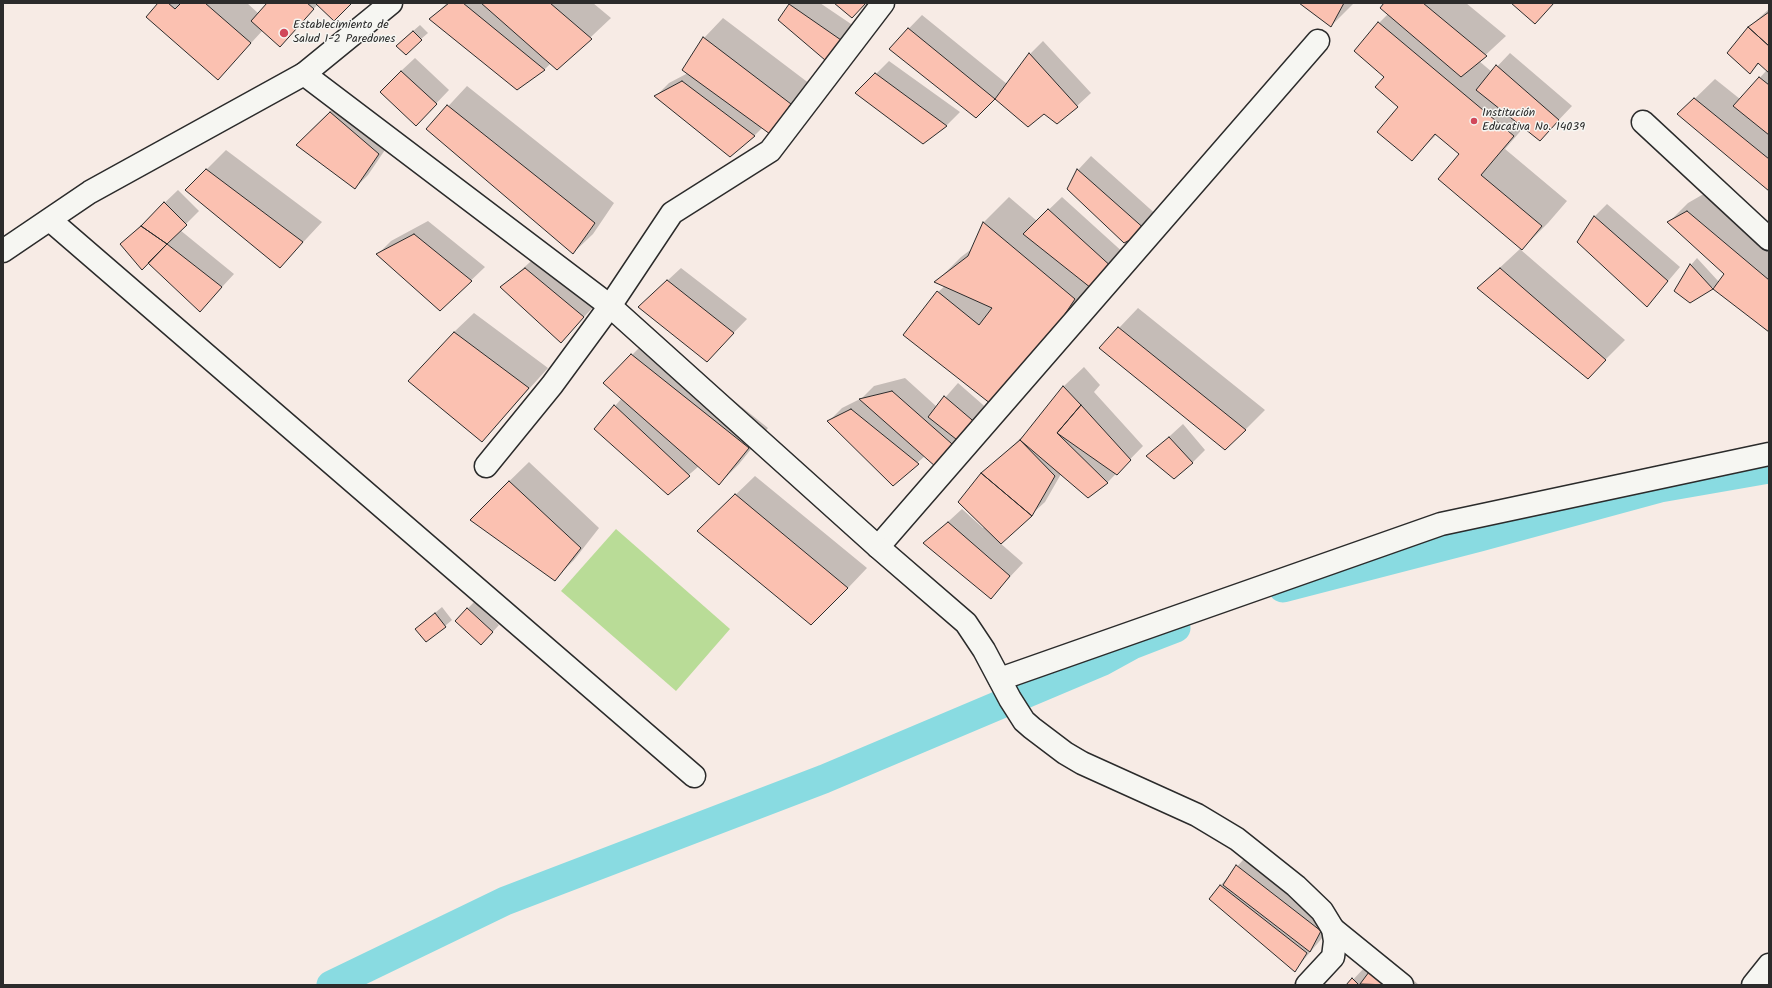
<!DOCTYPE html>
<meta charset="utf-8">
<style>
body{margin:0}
#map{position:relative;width:1772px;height:988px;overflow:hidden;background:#f7ebe5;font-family:Kalam,sans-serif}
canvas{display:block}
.frame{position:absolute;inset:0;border:4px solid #2b2b2b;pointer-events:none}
</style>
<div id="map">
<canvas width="1772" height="988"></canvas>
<div class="frame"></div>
</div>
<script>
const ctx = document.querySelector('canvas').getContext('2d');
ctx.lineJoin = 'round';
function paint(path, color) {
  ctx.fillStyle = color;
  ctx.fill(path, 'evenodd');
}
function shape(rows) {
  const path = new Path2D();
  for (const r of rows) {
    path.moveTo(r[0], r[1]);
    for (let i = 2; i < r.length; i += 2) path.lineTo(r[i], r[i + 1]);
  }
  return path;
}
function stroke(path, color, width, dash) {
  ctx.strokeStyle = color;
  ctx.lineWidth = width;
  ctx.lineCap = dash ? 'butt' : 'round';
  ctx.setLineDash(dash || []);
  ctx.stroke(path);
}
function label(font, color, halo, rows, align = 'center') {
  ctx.font = font + ' Kalam,sans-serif';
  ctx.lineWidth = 3;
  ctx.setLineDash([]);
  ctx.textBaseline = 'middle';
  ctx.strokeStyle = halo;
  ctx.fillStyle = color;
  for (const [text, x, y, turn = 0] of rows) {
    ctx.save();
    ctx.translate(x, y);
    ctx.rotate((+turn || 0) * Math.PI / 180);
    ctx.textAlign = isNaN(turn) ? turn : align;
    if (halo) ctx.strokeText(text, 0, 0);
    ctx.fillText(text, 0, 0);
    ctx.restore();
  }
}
paint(shape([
 [616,529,730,629,676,691,561,591]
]), '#b9dc97');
paint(shape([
 [159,3,247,3,259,14,268,3,351,3,318,4,293,32,263,30,218,79],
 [447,3,593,3,611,18,557,69,551,63,544,70,431,19],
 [791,3,820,3,854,26,825,58,790,5],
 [1300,3,1354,3,1331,26],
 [1386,3,1466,3,1506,36,1479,61,1492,72,1510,53,1572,106,1553,126,1524,127,1505,149,1567,201,1548,223,1521,250,1625,340,1588,377,1478,288,1521,248,1461,154,1437,134,1412,159,1400,107,1385,77,1379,23,1388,14],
 [1769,9,1769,190,1679,114,1715,79,1740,99,1767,70,1760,63,1750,72,1748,28],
 [922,15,1007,84,1030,54,1043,41,1091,93,1077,106,1044,113,1028,125,995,98,976,117,890,48],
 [723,18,810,84,789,113,770,132,763,127,754,136,656,96,669,83,688,73,704,38],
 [420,25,428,33,421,39,404,39],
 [415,58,449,90,429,111,401,71],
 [889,61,960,112,947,125,923,143,857,93],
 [467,86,614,203,593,234,573,253,427,129],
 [343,99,391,141,368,175,355,188,310,131],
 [226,150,322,222,280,267,186,190],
 [1091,156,1159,217,1146,230,1069,189,1078,170],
 [178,190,199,211,180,230,234,274,200,311,135,231],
 [1707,192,1769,244,1769,331,1713,287,1690,302,1675,291,1691,265,1697,258,1719,282,1725,274,1669,222,1688,203],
 [1009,197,1037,221,1062,197,1126,255,1016,377,938,292,945,286,936,282,961,257,973,248,984,222],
 [1607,204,1680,267,1647,306,1594,217],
 [428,221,485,267,440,310,378,254,391,241],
 [538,255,596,304,561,342,502,287],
 [681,268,747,319,720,347,653,294],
 [1138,308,1265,410,1245,430,1119,328],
 [474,313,548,368,482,441,454,332],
 [652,335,768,428,739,464,719,484,699,466,668,493,595,429,622,398,632,355],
 [1084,367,1100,385,1094,392,1143,446,1107,483,1061,474,1045,502,1000,543,1023,563,991,597,925,543,962,509,983,528,984,527,982,474,1025,434,1064,386],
 [905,378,937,407,958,383,990,411,973,437,925,456,893,484,829,421,842,408,862,398,874,386],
 [1183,424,1205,450,1192,463,1148,456],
 [529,462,599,528,574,560,554,580,490,500],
 [755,476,867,568,848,588,698,531],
 [474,602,499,625,488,637,456,621],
 [442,607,452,620,445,626,416,629],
 [1250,852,1333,918,1323,937,1295,970,1220,886],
 [1386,956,1419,985,1348,985,1366,966,1373,969]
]), '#0003');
stroke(shape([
 [1283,588,1480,537,1660,488,1769,469],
 [331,985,505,901,824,779,1101,662,1132,645,1176,628]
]), '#89dbe1', 29);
const building = shape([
 [158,3,168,3,175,9,181,3,205,3,251,43,218,80,146,17,158,3],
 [267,3,307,3,314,9,280,47,251,21,267,3],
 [315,3,352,3,334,21,315,3],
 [449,3,463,3,545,70,517,90,429,19,449,3],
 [481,3,550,3,592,39,557,70,481,3],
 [834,3,866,3,852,18,834,3],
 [1299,3,1344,3,1331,27,1299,3],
 [1384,3,1423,3,1487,56,1461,77,1380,8,1384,3],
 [1511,3,1554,3,1535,24,1511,3],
 [789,4,841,40,825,60,778,20,789,4],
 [1769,12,1769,46,1748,27,1769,12],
 [1378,22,1514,136,1481,175,1542,226,1522,250,1438,179,1459,154,1435,134,1412,161,1377,132,1398,107,1375,87,1384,77,1354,51,1378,22],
 [1748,27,1769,46,1769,73,1758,63,1750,74,1727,53,1748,27],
 [908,28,995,99,976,118,889,49,908,28],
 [413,31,422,40,406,55,396,46,413,31],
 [703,37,791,104,770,134,682,70,703,37],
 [1029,53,1078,107,1057,124,1044,114,1028,127,995,99,1029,53],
 [1496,65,1559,120,1540,141,1476,90,1496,65],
 [401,71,437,104,416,126,380,92,401,71],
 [875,73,894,87,947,126,923,144,855,93,875,73],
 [1759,77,1769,85,1769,135,1733,106,1759,77],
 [682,81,755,136,730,157,654,96,682,81],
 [1694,98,1769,159,1769,191,1677,114,1694,98],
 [447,105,595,223,573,254,426,129,447,105],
 [330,112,379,154,355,189,296,145,330,112],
 [206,169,303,242,280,268,185,190,206,169],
 [1077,169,1147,231,1124,243,1067,189,1077,169],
 [164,202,187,225,167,244,141,226,164,202],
 [1048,209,1114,269,1091,288,1023,234,1048,209],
 [1687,211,1769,280,1769,332,1713,289,1724,274,1667,222,1687,211],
 [1594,216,1668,281,1647,307,1577,242,1594,216],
 [983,222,1075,299,1041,350,991,404,903,335,937,291,979,325,992,308,934,282,968,256,983,222],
 [141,226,167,244,142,270,120,244,141,226],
 [414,234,472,281,440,311,376,254,414,234],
 [167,244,222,287,200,312,148,263,167,244],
 [1690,264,1713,289,1690,303,1674,291,1690,264],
 [525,268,584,317,561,343,500,287,525,268],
 [1500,268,1606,360,1588,379,1477,288,1500,268],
 [667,280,734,333,707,362,638,307,667,280],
 [1118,327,1246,430,1225,450,1099,348,1118,327],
 [454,332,529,388,482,442,408,381,454,332],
 [631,354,749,448,719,485,603,383,631,354],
 [1063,386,1081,405,1057,433,1108,483,1088,498,1020,440,1063,386],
 [892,391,960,451,936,467,859,399,892,391],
 [944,396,978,425,961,443,928,417,944,396],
 [614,405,690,476,668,495,594,429,614,405],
 [1081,405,1131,460,1117,475,1057,433,1081,405],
 [851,409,919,464,893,486,827,421,851,409],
 [1169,437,1193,463,1174,479,1146,456,1169,437],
 [1020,440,1055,476,1032,516,981,473,1020,440],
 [981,473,1032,516,1001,544,958,502,981,473],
 [509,481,581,548,555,581,470,520,509,481],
 [735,494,848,588,811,625,697,531,735,494],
 [948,522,1010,576,991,599,923,543,948,522],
 [467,608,493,632,481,645,455,621,467,608],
 [435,613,446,627,426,642,415,629,435,613],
 [1236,865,1321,931,1310,952,1223,885,1236,865],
 [1220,885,1307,953,1295,972,1209,899,1220,885],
 [1372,968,1391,985,1360,984,1372,968],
 [1352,978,1359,985,1346,985,1352,978]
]);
paint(building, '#fbc1b1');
stroke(building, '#2b2b2b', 1);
const street = shape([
 [1643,122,1769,239],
 [50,220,694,776],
 [3,251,90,192,304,74],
 [486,466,552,385,610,306,672,213,770,151,883,3],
 [878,547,1318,41],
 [1000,679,1441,524,1769,454],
 [1333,929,1402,985],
 [1753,985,1769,965]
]);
const secondary = shape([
 [391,3,304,74,610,306,878,547,966,623,984,650,1010,699,1024,721,1032,728,1065,753,1082,763,1197,815,1237,839,1296,886,1322,911,1333,929,1335,941,1333,957,1307,985]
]);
stroke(street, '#2b2b2b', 25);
stroke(secondary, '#2b2b2b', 25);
stroke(street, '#f6f6f2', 22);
stroke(secondary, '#f6f6f2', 22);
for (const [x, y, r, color] of [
 [284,33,5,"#d1495b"],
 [1474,121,4,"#d1495b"]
]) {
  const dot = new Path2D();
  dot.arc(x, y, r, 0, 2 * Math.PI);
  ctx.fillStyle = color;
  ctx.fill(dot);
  stroke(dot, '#f6f6f2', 1.5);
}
label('12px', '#2b2b2b', '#f6f6f2', [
 ["Establecimiento de",293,26],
 ["Salud I-2 Paredones",293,40],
 ["Institución",1482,114],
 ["Educativa No. 14039",1482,128]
], 'left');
</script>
